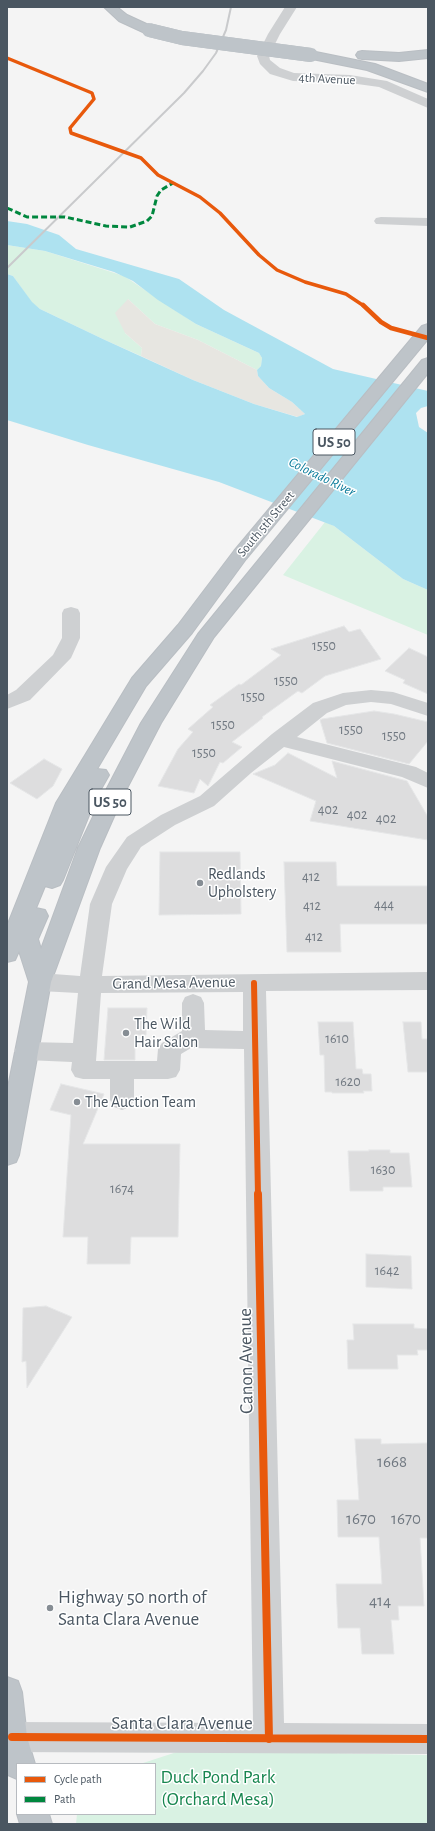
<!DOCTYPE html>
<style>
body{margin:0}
#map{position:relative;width:435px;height:1831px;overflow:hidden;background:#f4f4f4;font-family:"Alegreya Sans",sans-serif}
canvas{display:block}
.frame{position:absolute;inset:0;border:8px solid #4a5661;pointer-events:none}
.legend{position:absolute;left:16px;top:1763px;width:140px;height:52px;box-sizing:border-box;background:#fff;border:1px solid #b7bbc0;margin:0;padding:5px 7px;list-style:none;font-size:12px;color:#4a5661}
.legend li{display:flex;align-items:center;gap:8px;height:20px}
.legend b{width:20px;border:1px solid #b7bbc0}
</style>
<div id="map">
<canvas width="435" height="1831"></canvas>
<div class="frame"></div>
<ul class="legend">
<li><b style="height:5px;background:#e8590c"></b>Cycle path</li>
<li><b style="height:5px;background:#00873e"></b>Path</li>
</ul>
</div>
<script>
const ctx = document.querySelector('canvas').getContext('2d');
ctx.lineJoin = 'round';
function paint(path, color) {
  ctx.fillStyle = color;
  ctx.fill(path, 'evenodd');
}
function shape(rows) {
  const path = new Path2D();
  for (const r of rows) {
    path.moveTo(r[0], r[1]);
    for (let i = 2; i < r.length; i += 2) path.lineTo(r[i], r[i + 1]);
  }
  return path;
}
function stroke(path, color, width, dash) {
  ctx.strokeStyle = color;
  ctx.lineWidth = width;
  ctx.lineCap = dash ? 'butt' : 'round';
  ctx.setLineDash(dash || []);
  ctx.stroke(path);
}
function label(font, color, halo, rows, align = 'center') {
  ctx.font = font + ' "Alegreya Sans",sans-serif';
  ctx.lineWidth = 3;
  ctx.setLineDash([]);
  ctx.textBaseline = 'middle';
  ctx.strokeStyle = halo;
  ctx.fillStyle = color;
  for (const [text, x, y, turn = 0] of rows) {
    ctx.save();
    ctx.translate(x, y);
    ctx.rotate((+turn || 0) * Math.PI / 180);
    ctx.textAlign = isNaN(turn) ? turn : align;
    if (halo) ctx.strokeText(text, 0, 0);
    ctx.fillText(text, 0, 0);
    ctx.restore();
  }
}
paint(shape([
 [7,245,45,251,124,276,196,324,259,353,262,358,261,366,257,370,198,340,155,324,128,299,125,333,142,348,141,356,105,340,40,309,32,303,13,276,7,274],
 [325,522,334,526,403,579,428,590,428,635,283,575],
 [183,1750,428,1755,428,1824,76,1824,77,1814,155,1814,155,1764,140,1764]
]), '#d9f2e3');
paint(shape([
 [128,299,155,324,198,340,257,370,258,376,269,388,292,402,305,414,298,417,254,404,193,380,141,356,142,348,125,333,115,313]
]), '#e7e6e1');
paint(shape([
 [7,221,27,224,59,235,76,249,179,279,224,310,333,369,428,391,428,406,421,408,416,413,419,427,428,433,428,590,403,579,334,526,219,482,88,445,7,420,7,274,13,276,32,302,40,309,105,340,193,380,254,404,297,417,305,414,292,402,269,388,258,376,257,370,261,366,262,358,259,353,196,324,158,300,133,281,114,272,45,251,7,245]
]), '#aee2f0');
const building = shape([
 [344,626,349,632,360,629,381,659,325,676,302,693,298,691,262,717,263,718,232,742,242,747,223,763,220,762,208,786,200,779,194,793,158,786,178,749,193,732,188,729,213,707,210,705,239,684,241,685,281,655,271,649,344,626],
 [409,648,428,657,428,694,403,683,405,680,385,671,409,648],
 [374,711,394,714,428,722,428,741,409,764,327,743,320,720,322,719,374,711],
 [288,753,337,778,332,761,407,781,428,817,428,840,310,821,316,801,253,774,275,765,288,753],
 [44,759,62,769,53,786,37,799,10,783,44,759],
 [160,852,240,852,241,914,159,915,160,852],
 [284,862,336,862,337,886,428,886,428,924,340,924,341,952,287,952,284,862],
 [108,1008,147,1008,146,1035,135,1035,135,1060,104,1060,108,1008],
 [318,1022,353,1022,356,1069,362,1069,363,1074,371,1074,372,1091,363,1091,364,1093,332,1093,332,1092,325,1092,324,1055,320,1055,318,1022],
 [403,1022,421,1022,422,1039,428,1039,428,1072,408,1072,403,1022],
 [61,1084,104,1094,83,1144,180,1144,178,1237,131,1237,130,1264,87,1264,88,1237,63,1237,71,1115,50,1110,61,1084],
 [369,1150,390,1150,390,1153,409,1153,412,1187,383,1187,383,1191,350,1191,348,1151,369,1151,369,1150],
 [366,1254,411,1256,412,1289,366,1287,366,1254],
 [46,1306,72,1317,27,1388,26,1361,22,1362,23,1308,46,1306],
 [353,1324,414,1324,414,1328,428,1329,428,1350,417,1350,418,1355,397,1355,398,1369,348,1369,347,1340,354,1340,353,1324],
 [355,1439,381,1439,381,1444,428,1443,428,1538,420,1538,424,1606,398,1606,399,1620,391,1620,394,1654,362,1654,360,1628,338,1628,336,1584,382,1584,379,1537,338,1537,337,1500,359,1500,355,1439]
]);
paint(building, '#ddddde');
stroke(building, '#e5e6e7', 1);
const highway = shape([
 [104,7,117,7,127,15,153,27,155,30,153,33,145,33,119,21,104,7],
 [428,50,428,58,399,61,362,59,358,58,356,55,358,52,362,51,399,53,428,50],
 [311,51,375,64,428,84,428,92,367,70,307,58,305,55,307,52,311,51],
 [428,324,428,339,246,559,192,633,146,686,97,769,106,770,109,775,96,798,63,880,60,885,52,888,45,886,36,908,45,910,48,916,38,939,41,949,78,848,104,794,141,723,198,634,422,360,428,358,428,373,214,637,161,723,124,794,100,848,51,982,19,1155,16,1162,7,1165,7,1092,29,982,19,951,15,960,7,962,7,926,56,803,132,678,178,625,234,551,422,326,428,324],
 [7,1677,18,1681,22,1692,27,1737,35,1764,17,1764,17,1779,8,1775,7,1773,7,1677],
 [17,1814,49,1814,52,1824,20,1824,17,1814]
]);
stroke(highway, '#b9bec3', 2);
paint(shape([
 [285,7,297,7,280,34,269,56,270,60,280,68,294,73,350,75,387,81,428,99,428,108,379,87,350,83,293,81,270,74,260,64,257,56,268,34,285,7],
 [381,217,428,218,428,226,376,224,374,221,376,218,381,217],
 [71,607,78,609,80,613,80,638,71,658,30,700,7,709,7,695,16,690,53,655,62,638,62,613,64,609,71,607],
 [371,690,393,692,428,703,428,716,391,704,371,702,346,705,327,713,297,737,416,767,428,773,428,788,402,777,284,747,251,773,214,806,175,825,141,847,127,869,112,904,102,976,428,972,428,990,266,991,284,1723,428,1724,428,1754,7,1752,7,1722,253,1723,244,1049,191,1048,181,1054,180,1070,176,1077,168,1079,134,1079,134,1100,130,1107,122,1110,114,1107,110,1100,110,1079,83,1079,75,1077,71,1070,72,1062,26,1060,18,1057,14,1051,18,1045,26,1042,73,1043,78,993,40,991,32,988,29,982,32,976,40,973,80,976,90,904,106,867,127,837,161,815,200,796,272,734,313,703,343,693,371,690],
 [243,992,243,1031,205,1030,204,1003,201,997,193,994,185,997,182,1003,182,1031,162,1043,158,1049,157,1061,96,1061,101,993,243,992]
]), '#ced0d2');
paint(highway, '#bec4c9');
stroke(shape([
 [7,268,184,93,203,71,216,53,226,30,231,7]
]), '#c9cacc', 2);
const highwayBridge = shape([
 [149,30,182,38,311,55]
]);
stroke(highwayBridge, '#b9bec3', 14, []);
stroke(highwayBridge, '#bec4c9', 14);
stroke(shape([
 [7,208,27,217,65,217,106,226,130,227,147,221,152,216,157,196,161,190,173,183]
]), '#00873e', 3, [6, 3]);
stroke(shape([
 [7,58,92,93,94,99,70,128,71,133,141,158,158,175,200,197,220,213,259,255,277,270,305,282,346,294,364,306]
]), '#e8590c', 3.5);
stroke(shape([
 [363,305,381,322,391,328,428,338]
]), '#e8590c', 4.5);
stroke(shape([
 [254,983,258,1195]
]), '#e8590c', 6);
stroke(shape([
 [258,1194,269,1739],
 [12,1737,428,1739]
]), '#e8590c', 8);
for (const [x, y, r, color] of [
 [200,883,4,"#868d94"],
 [126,1033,4,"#868d94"],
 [77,1102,4,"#868d94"],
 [50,1608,4,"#868d94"]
]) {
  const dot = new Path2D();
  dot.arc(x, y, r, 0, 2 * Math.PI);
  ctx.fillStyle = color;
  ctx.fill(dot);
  stroke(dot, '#fff', 1.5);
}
label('13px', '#4a5661', '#fff', [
 ["4th Avenue",327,79,3],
 ["South 5th Street",266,524,-50]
]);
label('italic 14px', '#0c7c9b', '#fff', [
 ["Colorado River",322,477,26]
]);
label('14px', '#707881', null, [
 ["1550",324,646],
 ["1550",286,681],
 ["1550",253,697],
 ["1550",223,725],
 ["1550",351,730],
 ["1550",394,736],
 ["1550",204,753],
 ["402",328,810],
 ["402",357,815],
 ["402",386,819],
 ["412",311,877],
 ["444",384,905],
 ["412",312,906],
 ["412",314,937],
 ["1610",337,1039],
 ["1620",348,1082],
 ["1630",383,1170],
 ["1674",122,1189],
 ["1642",387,1271]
]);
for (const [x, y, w] of [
 [334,442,42],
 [110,802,42]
]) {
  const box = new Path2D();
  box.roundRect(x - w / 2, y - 13, w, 26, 3);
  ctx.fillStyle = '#fff';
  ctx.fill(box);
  stroke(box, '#4a5661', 1);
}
label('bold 15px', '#4a5661', null, [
 ["US 50",334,442],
 ["US 50",110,802]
]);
label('16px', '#4a5661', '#fff', [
 ["Redlands",208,874],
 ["Upholstery",208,892],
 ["The Wild",134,1024],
 ["Hair Salon",134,1042],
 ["The Auction Team",85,1102]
], 'left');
label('16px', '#4a5661', '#fff', [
 ["Grand Mesa Avenue",174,983,-1]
]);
label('17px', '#707881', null, [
 ["1668",392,1462],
 ["1670",361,1519],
 ["1670",406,1519],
 ["414",380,1601]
]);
label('19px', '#4a5661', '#fff', [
 ["Canon Avenue",246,1361,-91],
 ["Santa Clara Avenue",182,1723]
]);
label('19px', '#4a5661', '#fff', [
 ["Highway 50 north of",58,1597],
 ["Santa Clara Avenue",58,1619]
], 'left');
label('19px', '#17864f', '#fff', [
 ["Duck Pond Park",218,1777],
 ["(Orchard Mesa)",218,1799]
]);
</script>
